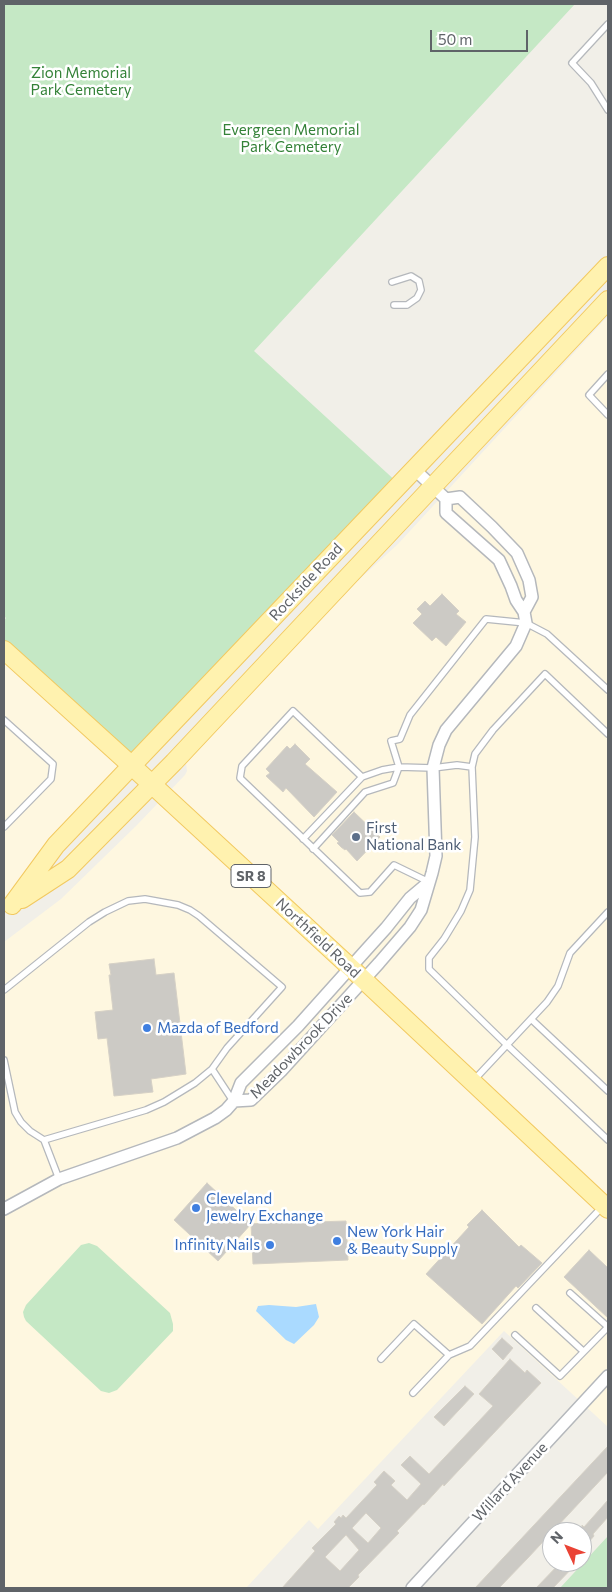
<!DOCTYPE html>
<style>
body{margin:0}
#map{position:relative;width:612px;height:1592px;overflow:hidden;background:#f1efe8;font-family:Commissioner,sans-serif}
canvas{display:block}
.frame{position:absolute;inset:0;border:5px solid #5f6368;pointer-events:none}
.north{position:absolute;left:542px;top:1522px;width:50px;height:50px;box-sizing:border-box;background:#fff;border:1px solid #bfc1c3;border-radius:50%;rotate:313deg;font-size:14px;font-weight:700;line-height:20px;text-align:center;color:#5f6368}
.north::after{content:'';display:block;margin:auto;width:18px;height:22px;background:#ea4335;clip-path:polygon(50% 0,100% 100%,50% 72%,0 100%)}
.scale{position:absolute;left:430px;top:30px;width:98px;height:22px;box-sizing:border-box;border:2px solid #5f6368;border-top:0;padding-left:6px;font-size:15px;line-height:18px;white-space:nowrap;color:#5f6368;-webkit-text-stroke:4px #fff;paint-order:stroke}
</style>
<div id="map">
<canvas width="612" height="1592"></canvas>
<div class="frame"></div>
<div class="north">N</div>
<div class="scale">50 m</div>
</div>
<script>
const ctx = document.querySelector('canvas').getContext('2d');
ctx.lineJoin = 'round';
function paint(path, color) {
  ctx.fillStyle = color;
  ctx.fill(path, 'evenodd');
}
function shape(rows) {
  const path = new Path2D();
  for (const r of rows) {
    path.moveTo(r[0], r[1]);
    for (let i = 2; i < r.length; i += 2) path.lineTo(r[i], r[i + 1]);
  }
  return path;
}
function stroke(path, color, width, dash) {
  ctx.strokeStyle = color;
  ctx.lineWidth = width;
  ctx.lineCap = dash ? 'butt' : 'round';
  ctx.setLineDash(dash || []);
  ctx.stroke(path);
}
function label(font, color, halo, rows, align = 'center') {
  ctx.font = font + ' Commissioner,sans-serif';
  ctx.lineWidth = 5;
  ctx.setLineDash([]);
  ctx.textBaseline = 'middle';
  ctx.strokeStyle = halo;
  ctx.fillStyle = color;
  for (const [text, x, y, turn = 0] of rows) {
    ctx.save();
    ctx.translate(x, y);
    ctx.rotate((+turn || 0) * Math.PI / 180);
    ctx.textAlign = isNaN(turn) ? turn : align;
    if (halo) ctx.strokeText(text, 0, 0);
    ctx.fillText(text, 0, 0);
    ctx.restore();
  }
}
paint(shape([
 [608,316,608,1427,504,1331,318,1529,309,1520,246,1588,4,1588,4,942,61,899,136,826,185,775,187,771,186,763,206,739,351,587,398,544],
 [4,650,132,766,12,905,4,912]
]), '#fef7e0');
paint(shape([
 [4,4,575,4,254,351,399,484,132,766,4,650,4,621,6,618,4,616],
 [89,1243,97,1246,170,1313,173,1324,173,1331,117,1390,109,1393,101,1391,26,1321,24,1317,23,1312,26,1305,81,1245],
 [608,1536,608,1588,560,1588]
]), '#c5e8c5');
paint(shape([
 [316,1304,319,1317,314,1325,294,1344,286,1340,256,1311,258,1306,269,1305,296,1307]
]), '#aadaff');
const building = shape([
 [442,594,459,611,456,614,466,622,446,646,436,637,432,641,413,623,422,614,417,609,425,601,430,606,442,594],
 [295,744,310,759,305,764,337,792,314,817,286,788,283,792,266,776,270,773,266,769,287,746,290,749,295,744],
 [354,812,380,837,357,861,346,849,345,850,341,847,337,843,339,842,332,835,354,812],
 [154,959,156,975,174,973,186,1074,151,1079,153,1092,114,1096,107,1038,98,1039,95,1012,113,1010,109,975,111,975,109,964,154,959],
 [207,1183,251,1224,218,1261,174,1220,207,1183],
 [482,1210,519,1247,521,1245,542,1263,518,1288,516,1286,482,1324,426,1274,469,1227,467,1225,482,1210],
 [314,1219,314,1222,346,1221,348,1260,253,1264,251,1224,314,1219],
 [589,1250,608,1268,608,1318,564,1277,589,1250],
 [502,1338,513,1348,503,1360,492,1349,502,1338],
 [510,1359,525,1373,527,1370,541,1383,444,1486,443,1484,424,1505,423,1504,397,1531,399,1533,358,1575,359,1577,348,1588,282,1588,315,1551,312,1548,336,1524,334,1522,339,1516,341,1518,343,1515,346,1518,377,1485,374,1482,384,1471,395,1481,391,1485,407,1500,421,1484,401,1465,410,1456,429,1474,493,1406,479,1394,510,1359],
 [366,1513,381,1528,368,1543,352,1528,366,1513],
 [346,1535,359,1550,340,1571,325,1557,346,1535],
 [465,1386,474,1394,444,1426,434,1417,465,1386],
 [608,1446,608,1472,527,1559,499,1588,475,1588,608,1446],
 [608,1500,608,1517,593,1534,594,1536,582,1550,582,1525,584,1527,608,1500],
 [561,1562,578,1562,553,1588,536,1588,561,1562]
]);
paint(building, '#cccac5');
stroke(building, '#d6d1c6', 1);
const lane = shape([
 [608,24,572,63,591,83,608,110],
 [392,282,411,276,419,281,421,290,417,298,407,305,394,305],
 [608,374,589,395,608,415],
 [4,720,53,764,51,779,4,827],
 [608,734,545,674,493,730,475,754,472,767,475,837,470,890,461,911,444,939,429,958,429,969,507,1045,608,1140],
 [472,767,457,765,433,768,399,767,391,741,400,739,410,715,486,619,526,623,547,634,608,690],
 [362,777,293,711,242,766,240,778,360,893,370,892,394,865,429,882],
 [303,839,362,777,382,770,399,767,393,783,365,792,313,849],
 [4,990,89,922,105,912,128,901,145,899,178,905,190,910,199,916,282,987,227,1048,212,1069],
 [531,1019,608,1091],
 [4,1060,15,1112,21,1122,30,1131,44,1140],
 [474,1080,547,1002,558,986,570,953,608,912],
 [59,1179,44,1140,146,1110,164,1102,195,1083,212,1069,233,1101],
 [570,1293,608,1327],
 [536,1308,583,1351],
 [515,1335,560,1376,608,1327],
 [381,1359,414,1324,449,1355,470,1346,603,1206],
 [413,1393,449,1355]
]);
const street = shape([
 [414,469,446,499],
 [460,497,492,527,517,553,529,580,532,597,524,612,516,600,511,586,499,560,446,513,446,499,460,497],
 [234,1101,251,1100,281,1071,379,963,410,927,421,910,432,873,436,856,433,768,439,745,446,730,516,646,526,623,524,612],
 [4,1209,59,1179,177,1138,215,1118,226,1110,234,1101,241,1083,298,1026,367,949,386,928,410,898,429,882],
 [412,1588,608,1376]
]);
const primary = shape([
 [4,650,132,766,351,968,608,1209],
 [22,899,68,869,174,762,608,300],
 [12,905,56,845,608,266]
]);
stroke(lane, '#b5b8bc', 8);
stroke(street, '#b5b8bc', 14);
stroke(primary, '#f2c960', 20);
stroke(lane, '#fff', 5.5);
stroke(street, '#fff', 11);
stroke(primary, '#fff2af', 18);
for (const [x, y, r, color] of [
 [356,837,5,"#5c6f8a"],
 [147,1028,5,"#3f7fe0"],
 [196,1208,5,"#3f7fe0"],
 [337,1241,5,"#3f7fe0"],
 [270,1245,5,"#3f7fe0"]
]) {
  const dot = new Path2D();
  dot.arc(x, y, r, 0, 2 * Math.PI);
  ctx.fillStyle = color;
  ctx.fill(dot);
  stroke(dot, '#fff', 2);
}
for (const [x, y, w] of [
 [251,876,40]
]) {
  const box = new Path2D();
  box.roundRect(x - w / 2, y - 11.5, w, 23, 4);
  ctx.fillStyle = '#fff';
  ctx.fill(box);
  stroke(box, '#5f6368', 1);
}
label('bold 14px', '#5f6368', null, [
 ["SR 8",251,876]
]);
label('15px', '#348238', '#fff', [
 ["Zion Memorial",81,73],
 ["Park Cemetery",81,90],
 ["Evergreen Memorial",291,130],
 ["Park Cemetery",291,147]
]);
label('15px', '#5f6368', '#fff', [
 ["Rockside Road",306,582,-47],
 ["Northfield Road",318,938,43],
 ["Meadowbrook Drive",301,1046,-46],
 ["Willard Avenue",510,1482,-47]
]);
label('15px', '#4e5e75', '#fff', [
 ["First",366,828],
 ["National Bank",366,845]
], 'left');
label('15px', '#366cbe', '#fff', [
 ["Mazda of Bedford",157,1028],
 ["Cleveland",206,1199],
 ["Jewelry Exchange",206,1216],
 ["New York Hair",347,1232],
 ["& Beauty Supply",347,1249],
 ["Infinity Nails",260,1245,"right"]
], 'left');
</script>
